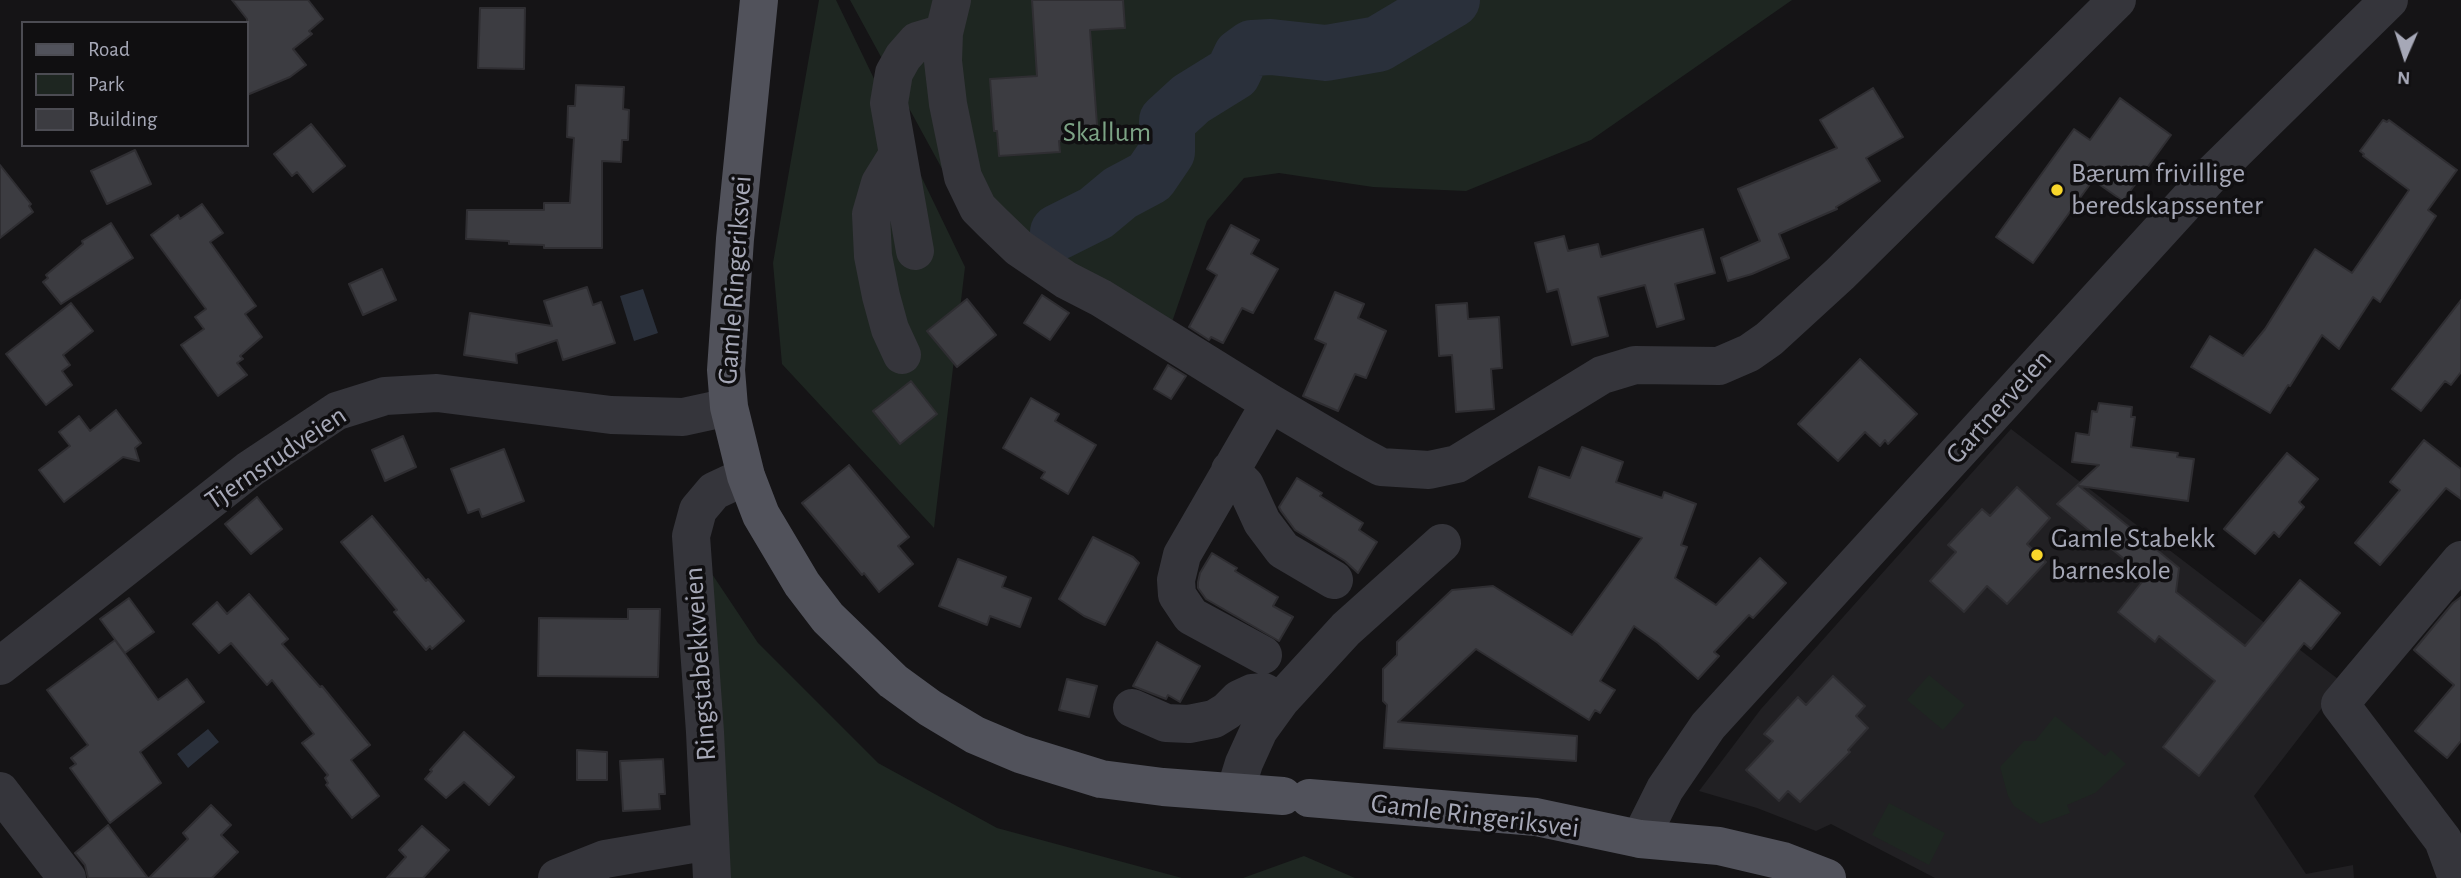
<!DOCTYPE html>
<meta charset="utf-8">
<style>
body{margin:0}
#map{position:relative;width:2461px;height:878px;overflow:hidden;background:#151416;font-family:"Alegreya Sans",sans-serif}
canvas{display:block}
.legend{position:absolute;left:21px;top:21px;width:228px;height:126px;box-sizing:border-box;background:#100f11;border:2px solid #4c4c53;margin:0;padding:9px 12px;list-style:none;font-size:21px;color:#a6a8b7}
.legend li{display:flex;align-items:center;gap:14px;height:35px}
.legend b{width:35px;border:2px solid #4c4c53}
.north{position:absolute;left:2370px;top:21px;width:70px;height:70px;-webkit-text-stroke:5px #100f11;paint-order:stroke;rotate:183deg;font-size:19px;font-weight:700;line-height:28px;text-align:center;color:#a6a8b7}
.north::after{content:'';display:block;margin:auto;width:24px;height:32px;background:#a6a8b7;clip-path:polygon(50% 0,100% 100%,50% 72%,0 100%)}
</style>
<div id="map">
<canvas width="2461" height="878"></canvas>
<ul class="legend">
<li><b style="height:9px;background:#51525b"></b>Road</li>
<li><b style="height:19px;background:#1e2621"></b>Park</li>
<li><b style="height:19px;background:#3c3c41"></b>Building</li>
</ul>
<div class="north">N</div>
</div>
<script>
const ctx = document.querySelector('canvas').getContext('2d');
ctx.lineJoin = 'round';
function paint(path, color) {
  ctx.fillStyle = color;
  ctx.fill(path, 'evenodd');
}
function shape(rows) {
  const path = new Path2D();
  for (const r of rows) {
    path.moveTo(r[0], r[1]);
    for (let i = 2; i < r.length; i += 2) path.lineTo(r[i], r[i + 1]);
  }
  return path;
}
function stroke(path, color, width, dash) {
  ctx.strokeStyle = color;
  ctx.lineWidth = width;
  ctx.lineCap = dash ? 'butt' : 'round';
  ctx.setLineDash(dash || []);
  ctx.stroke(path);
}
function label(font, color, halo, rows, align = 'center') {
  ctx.font = font + ' "Alegreya Sans",sans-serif';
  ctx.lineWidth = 7;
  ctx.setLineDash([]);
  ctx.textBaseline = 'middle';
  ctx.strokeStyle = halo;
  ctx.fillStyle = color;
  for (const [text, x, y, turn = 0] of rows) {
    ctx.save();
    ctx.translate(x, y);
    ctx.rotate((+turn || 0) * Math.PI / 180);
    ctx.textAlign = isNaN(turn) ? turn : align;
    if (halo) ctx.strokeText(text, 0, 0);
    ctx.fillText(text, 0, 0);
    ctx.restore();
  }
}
paint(shape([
 [2011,429,2342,682,2254,796,2306,874,2353,865,2354,878,1935,878,1831,824,1816,831,1757,808,1699,791,1761,709]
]), '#212023');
paint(shape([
 [819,0,836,0,965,267,934,528,782,364,773,263],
 [850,0,1792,0,1591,140,1466,191,1373,187,1279,173,1244,178,1207,221,1172,322,976,231],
 [710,571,758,643,878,763,997,828,1182,878,709,878],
 [1929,675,1965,705,1943,730,1907,700],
 [2055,716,2105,756,2111,750,2126,764,2095,793,2067,805,2070,813,2040,824,2014,806,2008,796,2000,767,2024,741,2035,741],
 [1889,803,1945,833,1929,865,1872,835],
 [1304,856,1355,878,1243,878]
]), '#1e2621');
paint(shape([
 [643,289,658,333,634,341,620,296],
 [208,729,219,742,188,768,177,754]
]), '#2a303b');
stroke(shape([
 [1058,232,1096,213,1120,193,1150,177,1167,152,1167,121,1191,99,1233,73,1241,56,1252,48,1271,47,1326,53,1378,44,1452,0]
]), '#2a303b', 56);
const building = shape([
 [232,0,308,0,323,19,309,31,312,34,293,49,306,65,290,77,247,95,247,19,232,0],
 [1032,0,1123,0,1125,28,1090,30,1098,138,1059,141,1060,152,999,156,997,131,994,131,990,79,1037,76,1032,0],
 [480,8,525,8,524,69,478,68,480,8],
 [576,85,624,87,623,109,629,110,628,140,622,140,621,162,602,161,602,248,544,248,544,245,509,244,509,241,466,239,467,210,544,210,544,203,570,203,574,138,567,137,568,106,575,106,576,85],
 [1873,88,1903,137,1866,158,1880,181,1836,207,1837,209,1779,234,1789,258,1752,274,1728,281,1721,258,1760,241,1738,189,1837,148,1820,120,1873,88],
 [2120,98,2171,135,2123,201,2093,180,2033,263,1996,237,2074,129,2090,140,2120,98],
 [2383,120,2387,122,2389,120,2457,170,2428,210,2436,216,2380,302,2373,297,2339,349,2322,335,2290,386,2288,385,2270,413,2191,367,2210,336,2243,356,2265,329,2315,249,2352,273,2409,190,2363,156,2364,154,2360,151,2383,120],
 [311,124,345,166,313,192,297,172,292,176,274,154,311,124],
 [135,150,151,184,107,204,91,171,135,150],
 [0,165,31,204,29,206,33,212,0,238,0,165],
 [202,204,223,233,210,242,256,306,245,314,262,337,240,356,243,359,237,363,247,375,218,396,181,345,204,329,195,317,206,309,151,235,178,215,180,219,202,204],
 [111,223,133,258,61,304,43,282,48,278,46,275,83,244,82,241,111,223],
 [1231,225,1259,240,1251,254,1278,269,1253,313,1242,308,1223,343,1211,337,1209,340,1189,327,1217,275,1207,269,1231,225],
 [1703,229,1715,273,1675,284,1684,319,1657,327,1645,285,1598,297,1608,336,1572,345,1558,289,1547,292,1535,243,1564,236,1568,251,1598,244,1601,257,1703,229],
 [382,269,396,300,363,315,349,284,382,269],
 [587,287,593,305,601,302,615,343,563,360,557,340,516,354,517,363,464,355,470,313,552,326,544,301,587,287],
 [1335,292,1364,304,1358,318,1386,331,1366,378,1355,374,1338,411,1303,396,1326,344,1315,339,1335,292],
 [1042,295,1069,313,1050,340,1024,323,1042,295],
 [967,299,996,335,957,367,927,331,967,299],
 [2461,300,2461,372,2451,385,2445,381,2421,411,2392,389,2461,300],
 [71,303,93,331,63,355,70,365,62,371,72,385,46,405,6,354,71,303],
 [1467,303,1468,319,1499,317,1502,368,1491,369,1494,409,1456,412,1452,355,1439,356,1436,305,1467,303],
 [1860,359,1917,414,1888,444,1885,440,1880,446,1865,432,1838,461,1798,424,1860,359],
 [1168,365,1186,376,1171,399,1154,389,1168,365],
 [911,381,937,414,900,444,873,411,911,381],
 [1031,398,1059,414,1055,421,1096,445,1068,494,1041,478,1045,472,1003,448,1031,398],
 [2099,403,2132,407,2131,417,2135,417,2131,447,2178,453,2177,457,2194,459,2188,501,2079,486,2179,568,2176,592,2245,646,2300,580,2340,613,2311,649,2304,643,2199,776,2163,747,2215,681,2159,636,2155,642,2118,612,2146,577,2057,504,2099,465,2072,462,2076,433,2089,435,2092,411,2097,412,2099,403],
 [116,410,141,443,135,448,139,461,123,457,64,502,39,470,70,446,59,432,79,416,90,431,116,410],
 [403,436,416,467,385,481,372,450,403,436],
 [2424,440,2461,469,2461,499,2446,488,2380,565,2355,543,2400,490,2390,482,2424,440],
 [1582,447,1623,462,1616,482,1662,498,1664,492,1696,504,1681,545,1687,547,1675,578,1716,605,1760,558,1786,583,1753,618,1749,615,1714,652,1719,656,1698,679,1658,643,1634,626,1600,681,1615,690,1600,713,1595,710,1589,720,1476,649,1398,722,1577,736,1576,761,1384,748,1387,705,1383,701,1383,669,1397,655,1397,642,1452,590,1493,586,1572,635,1642,538,1529,497,1539,467,1570,478,1582,447],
 [504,449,524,501,482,517,479,509,468,513,451,469,504,449],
 [2287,453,2318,479,2299,502,2304,507,2279,537,2274,532,2255,554,2224,529,2287,453],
 [849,465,909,537,898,546,913,564,879,592,864,573,862,575,802,503,849,465],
 [1297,478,1322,493,1320,496,1363,523,1359,530,1377,542,1358,573,1345,561,1295,530,1281,511,1279,507,1297,478],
 [2017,487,2050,518,2027,544,2046,562,2007,604,1987,586,1964,612,1930,581,1956,552,1948,545,1982,509,1990,516,2017,487],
 [257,497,282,529,251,554,225,524,257,497],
 [372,516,426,581,428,579,464,621,432,649,430,646,426,650,394,612,397,610,341,542,372,516],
 [1093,537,1133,557,1139,563,1105,625,1084,616,1059,599,1093,537],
 [1212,553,1237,568,1235,571,1278,597,1273,606,1293,617,1279,641,1206,599,1198,588,1198,582,1200,573,1212,553],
 [958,559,1006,577,1002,587,1031,598,1020,627,990,616,987,625,939,606,958,559],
 [249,594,288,639,282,644,320,687,322,686,370,745,351,760,379,796,352,818,326,785,328,783,325,778,328,775,302,743,314,734,272,680,267,685,231,643,219,653,193,624,217,602,227,614,249,594],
 [2461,597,2461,741,2447,758,2415,731,2454,685,2414,650,2453,603,2461,597],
 [129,598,154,632,125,653,100,619,129,598],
 [628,609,660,609,658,677,538,676,539,618,628,619,628,609],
 [115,640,158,700,187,679,204,702,140,752,161,783,110,823,70,768,76,764,71,758,88,745,47,690,115,640],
 [1157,642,1200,666,1180,702,1168,695,1166,699,1133,686,1157,642],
 [1833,676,1865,706,1856,716,1868,728,1848,750,1850,752,1800,802,1788,791,1779,801,1746,770,1773,741,1764,734,1798,697,1806,705,1833,676],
 [1067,679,1097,686,1089,717,1059,710,1067,679],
 [464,732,514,777,489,805,464,782,446,798,425,779,432,771,430,770,464,732],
 [577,750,607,752,607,780,577,780,577,750],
 [663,759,665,794,659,794,660,809,623,811,620,761,663,759],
 [211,805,231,825,221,835,238,852,212,878,149,878,188,839,183,833,211,805],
 [108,825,148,878,88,878,85,865,75,853,108,825],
 [422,826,449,850,423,878,387,878,406,857,399,850,422,826]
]);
paint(building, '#3c3c41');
stroke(building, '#2f2e32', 2);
stroke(shape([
 [952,0,944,33,943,61,948,104,963,177,978,208,993,223,1019,248,1066,280,1101,298,1270,403,1355,453,1381,467,1429,470,1457,464,1602,375,1635,365,1719,366,1749,353,1769,339,1840,274,2117,0],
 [898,154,880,183,871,214,873,256,881,296,890,329,902,355],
 [915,251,889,103,894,73,903,57,917,41,944,33],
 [1230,470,1245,485,1262,522,1283,550,1334,580],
 [1263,655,1191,616,1177,595,1176,580,1182,555,1270,403],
 [0,666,250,469,337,411,385,396,437,393,611,415,683,417,729,407],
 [1132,708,1166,723,1189,724,1214,719,1227,711,1239,699,1252,693,1264,692,1280,701],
 [0,791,67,878],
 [1235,792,1244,763,1259,730,1280,701,1346,629,1442,543],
 [1640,839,1665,789,1708,726,2211,175,2389,0],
 [557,878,605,859,710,841],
 [712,878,705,732,691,536,698,510,714,491,746,476],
 [2457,878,2443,840,2340,704,2461,560]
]), '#35353b', 38);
stroke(shape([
 [759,0,735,239,726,370,729,407,746,476,761,515,802,584,828,618,893,681,930,708,975,735,1020,754,1101,779,1163,787,1283,796],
 [1309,798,1536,817,1640,839,1719,846,1783,861,1827,878]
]), '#51525b', 38);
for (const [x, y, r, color] of [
 [2057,190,7,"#f8d62b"],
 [2037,555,7,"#f8d62b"]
]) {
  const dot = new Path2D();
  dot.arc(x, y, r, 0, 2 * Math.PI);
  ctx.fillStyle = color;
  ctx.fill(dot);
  stroke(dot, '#100f11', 2.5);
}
label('28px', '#7ca385', '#100f11', [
 ["Skallum",1107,133]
]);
label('28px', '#a6a8b7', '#100f11', [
 ["Bærum frivillige",2071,174],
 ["beredskapssenter",2071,206],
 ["Gamle Stabekk",2051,539],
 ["barneskole",2051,571]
], 'left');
label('28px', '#a6a8b7', '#100f11', [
 ["Gamle Ringeriksvei",735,280,-86],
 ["Gartnerveien",1999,407,-48],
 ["Tjernsrudveien",276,458,-34],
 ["Ringstabekkveien",700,664,-94],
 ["Gamle Ringeriksvei",1475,816,7]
]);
</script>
